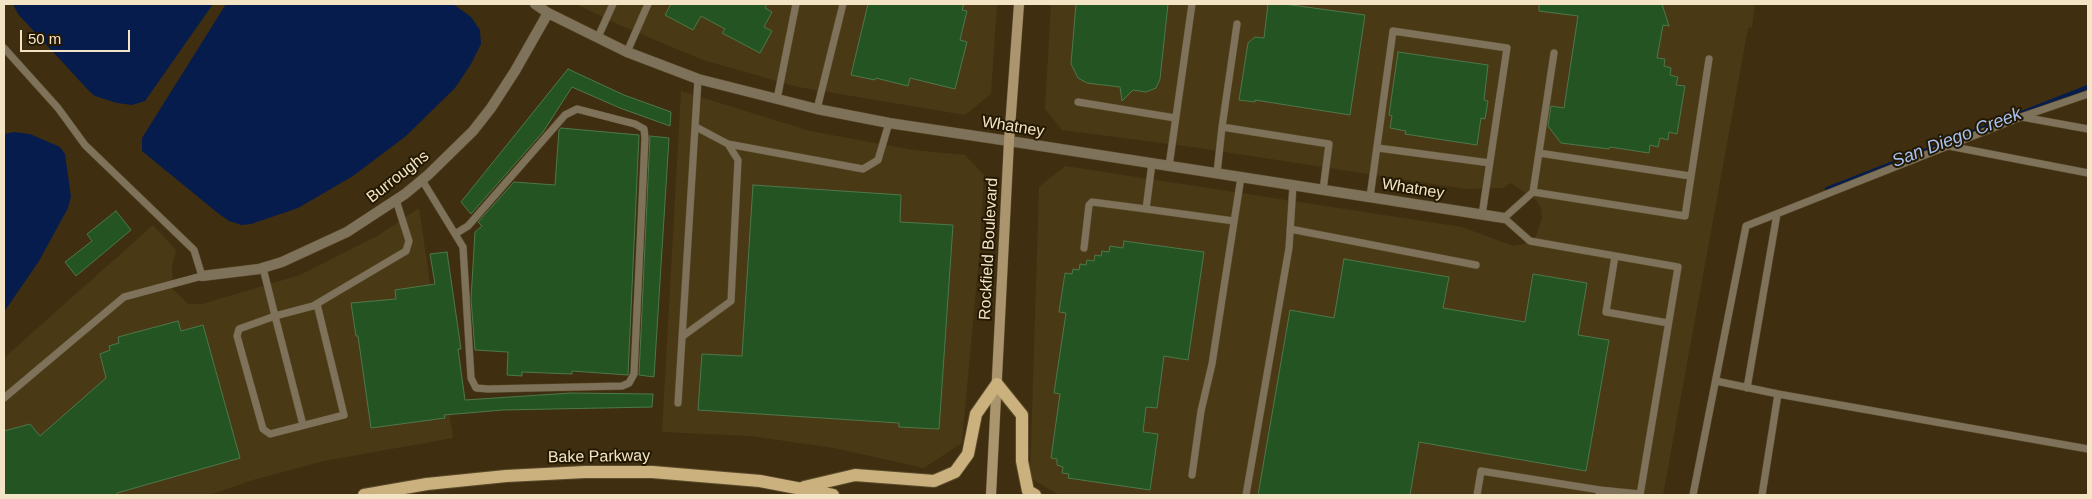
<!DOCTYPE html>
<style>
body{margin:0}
#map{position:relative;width:2092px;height:499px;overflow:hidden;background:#3f2f10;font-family:Helvetica,sans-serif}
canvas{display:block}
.frame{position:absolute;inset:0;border:5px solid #f4e4c6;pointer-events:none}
.scale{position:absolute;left:20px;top:30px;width:110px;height:22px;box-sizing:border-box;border:2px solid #f4e4c6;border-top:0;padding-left:6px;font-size:15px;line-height:18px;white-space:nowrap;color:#f4e4c6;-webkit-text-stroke:4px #231801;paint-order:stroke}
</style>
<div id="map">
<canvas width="2092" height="499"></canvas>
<div class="frame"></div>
<div class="scale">50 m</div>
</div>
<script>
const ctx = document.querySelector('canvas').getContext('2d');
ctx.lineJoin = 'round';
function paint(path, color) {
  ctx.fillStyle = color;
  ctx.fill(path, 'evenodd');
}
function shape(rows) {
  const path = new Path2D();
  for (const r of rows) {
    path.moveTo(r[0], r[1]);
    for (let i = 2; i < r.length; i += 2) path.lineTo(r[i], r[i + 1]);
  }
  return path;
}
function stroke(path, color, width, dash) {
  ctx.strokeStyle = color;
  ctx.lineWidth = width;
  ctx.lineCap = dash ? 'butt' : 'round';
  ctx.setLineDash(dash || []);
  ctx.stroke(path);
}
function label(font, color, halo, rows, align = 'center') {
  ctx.font = font + ' Helvetica,sans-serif';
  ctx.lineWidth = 4;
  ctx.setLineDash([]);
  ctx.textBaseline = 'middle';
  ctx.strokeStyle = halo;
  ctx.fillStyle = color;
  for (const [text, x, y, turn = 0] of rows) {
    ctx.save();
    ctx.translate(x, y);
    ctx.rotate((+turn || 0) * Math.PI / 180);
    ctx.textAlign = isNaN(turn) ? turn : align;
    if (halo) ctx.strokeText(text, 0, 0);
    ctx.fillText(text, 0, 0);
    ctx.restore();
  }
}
paint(shape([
 [576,4,997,4,991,94,965,115,798,87,703,60,617,24],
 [1051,4,1755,4,1752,27,1748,28,1663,495,1059,495,1030,478,1039,187,1065,166,1462,227,1513,246,1524,244,1535,238,1542,219,1541,208,1537,201,1511,183,1503,188,1466,189,1192,147,1062,130,1045,109],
 [681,91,810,131,913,150,965,155,984,175,979,256,962,443,924,468,834,448,750,436,662,432],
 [419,208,453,438,324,461,253,480,210,495,4,495,4,358,153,225,176,250,172,266,173,289,188,304,202,304,300,275,379,235]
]), '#4a3915');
paint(shape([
 [13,4,213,4,145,101,132,105,117,103,95,96,90,92,18,14],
 [226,4,453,4,471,17,480,30,481,44,471,64,455,88,406,136,353,176,298,208,251,224,242,225,229,221,219,214,142,151,142,138],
 [14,132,30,134,60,147,65,154,71,197,68,208,39,261,4,312,4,134]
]), '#061c4c');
stroke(shape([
 [1827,189,2088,87]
]), '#061c4c', 4.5);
const building = shape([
 [671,4,767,4,765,8,772,12,764,27,772,31,760,53,722,33,725,29,701,16,693,30,665,15,671,4],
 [868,4,964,4,962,10,967,11,960,40,967,42,955,89,910,78,908,86,876,78,875,80,851,75,868,4],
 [1076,4,1168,4,1160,79,1156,88,1146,92,1133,90,1122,101,1120,87,1087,83,1078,78,1071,64,1076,4],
 [1268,4,1284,4,1365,15,1350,115,1255,100,1255,102,1239,100,1248,43,1255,37,1264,38,1268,4],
 [1539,4,1662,4,1669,26,1663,25,1657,58,1665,59,1664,66,1671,68,1670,75,1678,77,1676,85,1685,86,1677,134,1669,132,1668,140,1660,138,1658,147,1650,145,1649,153,1610,147,1609,149,1561,143,1548,126,1551,106,1564,108,1578,16,1539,11,1539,4],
 [1398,52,1488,65,1484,100,1488,101,1485,119,1481,118,1477,145,1405,134,1406,131,1390,128,1392,116,1389,115,1398,52],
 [568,69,624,95,671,112,670,126,620,108,572,87,543,132,471,214,461,202,568,69],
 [561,128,639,135,628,375,572,371,572,374,522,372,522,376,507,375,508,352,475,350,471,299,475,232,482,226,478,222,514,182,555,185,559,130,561,128],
 [650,136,669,138,654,377,639,375,650,136],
 [753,185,901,195,900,222,953,225,939,429,899,427,899,423,698,410,702,354,742,356,753,185],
 [116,211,131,230,76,276,65,262,92,241,87,234,116,211],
 [1124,241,1204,252,1188,360,1164,356,1157,408,1146,407,1143,432,1158,434,1150,490,1068,478,1069,474,1062,473,1063,467,1057,465,1057,459,1051,458,1060,394,1054,393,1066,313,1059,312,1065,273,1072,274,1073,269,1079,270,1080,264,1086,265,1087,260,1094,261,1095,255,1101,256,1102,251,1109,252,1110,246,1123,248,1124,241],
 [447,252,461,349,458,349,465,400,571,393,653,394,652,407,503,410,444,415,445,418,371,428,358,336,356,336,351,303,396,299,395,290,435,284,430,254,447,252],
 [1344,259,1449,277,1443,308,1525,322,1533,274,1587,283,1578,335,1609,340,1586,471,1419,442,1410,495,1258,495,1290,310,1334,318,1344,259],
 [178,321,181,331,203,325,240,458,117,493,117,495,4,495,4,431,30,424,40,436,106,378,100,354,110,350,109,346,119,343,118,337,178,321]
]);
paint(building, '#255423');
stroke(building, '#4d784a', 1);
const service = shape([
 [598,37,613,4],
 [4,48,58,108,85,145,194,250,202,276,124,297,4,398],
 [627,52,648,4],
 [1554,53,1533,192,1504,218,1530,241,1678,267,1640,495],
 [777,99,796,4],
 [1078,102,1175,118],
 [817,109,843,4],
 [2022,117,2088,129],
 [696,127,728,144,863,169,878,160,889,123],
 [1222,127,1237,24],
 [1949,146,2088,173],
 [1378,148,1490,163],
 [1539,153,1690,176],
 [1152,163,1146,209,1234,221],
 [1169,166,1192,4],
 [1217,173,1222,127,1329,144,1323,190],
 [422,180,455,234,463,247,471,378,476,388,488,389,622,386,629,383,634,374,645,138,644,129,635,124,577,109,565,115,468,226,455,234],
 [1533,192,1685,216,1709,59],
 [1370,197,1393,31,1507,48,1482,215],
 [1290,229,1476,265],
 [1084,248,1089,205,1092,202,1146,209],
 [1615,256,1606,312,1668,323],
 [263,268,275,316,239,329,237,336,263,429,270,434,344,415,317,304],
 [683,336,731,301,738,160,728,144],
 [1716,381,1778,394],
 [1747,388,1777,214],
 [678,403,698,79],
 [303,425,275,316,313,306,406,251,409,241,396,200],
 [1192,475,1201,411,1212,364,1241,177],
 [1246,495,1289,248,1293,185],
 [1477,495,1481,471,1600,490],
 [1599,495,1600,490,1640,494],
 [1693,495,1746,226,2021,117,2088,94],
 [1762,495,1778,394,2088,449]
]);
const minor = shape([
 [1009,141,1504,218],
 [202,276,259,269,282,262,347,232,405,194,428,175,473,131,491,108,515,71,548,13]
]);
const tertiary = shape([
 [535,4,548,13,627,52,698,79,817,109,889,123,1009,141]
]);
const secondary = shape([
 [991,495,1009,141,1019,4]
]);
const primary = shape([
 [804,487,855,475,934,481,955,472,968,454,976,414,997,384,1022,415,1022,461,1028,491,1035,495],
 [364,495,427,484,506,476,585,472,652,472,760,481,833,495]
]);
stroke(service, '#5c4c2d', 8);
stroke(minor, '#5c4c2d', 11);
stroke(tertiary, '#5c4c2d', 11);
stroke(secondary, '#5c4c2d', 11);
stroke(primary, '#5c4c2d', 14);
stroke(service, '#7f725a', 7);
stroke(minor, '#7f725a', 10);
stroke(tertiary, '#7f725a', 10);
stroke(secondary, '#aa956f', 10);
stroke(primary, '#cbb17e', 12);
label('16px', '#f4e4c6', '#231801', [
 ["Whatney",1013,127,9],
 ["Burroughs",398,177,-38],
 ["Whatney",1413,189,9],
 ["Rockfield Boulevard",989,249,-87],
 ["Bake Parkway",599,457,-1]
]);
label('italic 18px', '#a6c0f0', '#231801', [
 ["San Diego Creek",1957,138,-21]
]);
</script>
